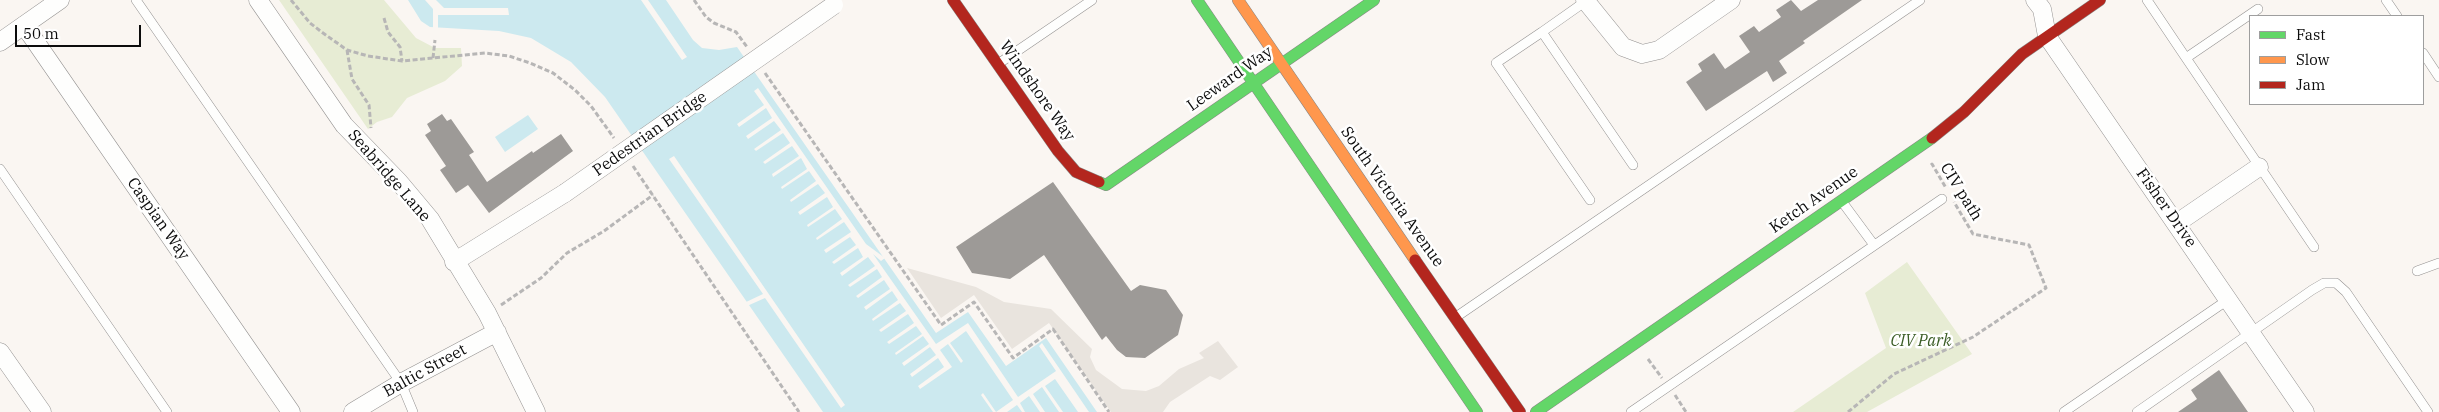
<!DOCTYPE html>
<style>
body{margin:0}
#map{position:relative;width:2439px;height:412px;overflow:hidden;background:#faf6f2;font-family:"IBM Plex Serif",serif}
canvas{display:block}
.legend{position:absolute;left:2249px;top:15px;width:175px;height:90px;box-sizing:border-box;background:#fff;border:1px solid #9e9e9e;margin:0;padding:6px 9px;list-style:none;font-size:15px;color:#0c0c0c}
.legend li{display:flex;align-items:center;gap:10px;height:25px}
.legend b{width:25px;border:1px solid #9e9e9e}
.scale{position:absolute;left:15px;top:25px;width:126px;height:22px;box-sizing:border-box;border:2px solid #0c0c0c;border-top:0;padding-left:6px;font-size:15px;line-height:18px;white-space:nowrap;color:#0c0c0c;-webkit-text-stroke:4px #fff;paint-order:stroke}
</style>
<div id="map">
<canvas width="2439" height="412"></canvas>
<ul class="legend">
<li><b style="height:6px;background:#63d668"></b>Fast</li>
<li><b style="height:6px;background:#ff974d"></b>Slow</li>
<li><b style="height:6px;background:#b3261e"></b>Jam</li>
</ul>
<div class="scale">50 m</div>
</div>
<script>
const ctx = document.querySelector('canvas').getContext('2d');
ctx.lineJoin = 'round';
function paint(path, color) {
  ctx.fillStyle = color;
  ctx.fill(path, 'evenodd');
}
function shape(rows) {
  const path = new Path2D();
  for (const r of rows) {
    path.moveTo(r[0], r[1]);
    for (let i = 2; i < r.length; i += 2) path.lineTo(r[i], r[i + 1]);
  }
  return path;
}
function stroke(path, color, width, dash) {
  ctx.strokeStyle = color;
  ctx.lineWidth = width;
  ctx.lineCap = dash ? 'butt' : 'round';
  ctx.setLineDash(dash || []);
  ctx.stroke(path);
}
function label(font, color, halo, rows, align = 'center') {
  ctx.font = font + ' "IBM Plex Serif",serif';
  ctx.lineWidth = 5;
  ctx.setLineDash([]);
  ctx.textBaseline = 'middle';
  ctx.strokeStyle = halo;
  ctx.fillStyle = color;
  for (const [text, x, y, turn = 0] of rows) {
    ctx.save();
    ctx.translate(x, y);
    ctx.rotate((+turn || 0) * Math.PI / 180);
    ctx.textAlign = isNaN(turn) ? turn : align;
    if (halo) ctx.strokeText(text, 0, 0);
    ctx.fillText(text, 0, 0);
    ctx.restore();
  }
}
paint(shape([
 [279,0,384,0,416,38,435,48,461,48,462,66,445,81,407,98,392,117,377,122,368,129],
 [1907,262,1972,354,1867,412,1793,412,1886,348,1865,293]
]), '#e7ecd4');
paint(shape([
 [907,268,976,287,1004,302,1051,309,1092,349,1090,357,1096,370,1122,389,1146,391,1159,386,1179,369,1204,358,1199,353,1218,341,1238,367,1220,380,1210,376,1170,402,1163,412,1111,412,1049,323,1012,349,974,295,941,318]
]), '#e9e4de');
paint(shape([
 [408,0,666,0,693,40,702,48,719,50,737,47,936,333,968,312,1006,366,1046,338,1097,412,823,412,605,97,571,62,531,38,499,31,430,27,421,21],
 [528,115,538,129,505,152,495,137]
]), '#cce9ef');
paint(shape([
 [425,0,436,0,444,8,508,8,509,15,438,15,438,30,433,30,433,9],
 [641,0,648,0,687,57,682,60],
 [758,88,866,244,885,258,881,261,873,254,936,344,968,323,1018,397,1056,371,1039,346,1042,343,1089,412,1078,412,1055,379,1045,386,1063,412,1059,412,1042,387,1033,394,1045,412,1040,412,1029,396,1020,403,1025,412,1022,412,1017,405,1007,412,993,412,981,395,983,393,996,412,1013,400,966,331,950,343,963,361,961,363,948,344,940,350,952,367,920,389,918,386,944,367,938,358,912,377,910,374,936,355,930,347,904,366,902,363,929,344,923,336,896,355,895,353,922,334,916,326,889,344,887,342,914,323,908,314,881,332,879,330,906,311,900,303,873,321,872,319,898,300,892,291,866,310,864,307,890,289,884,280,858,298,856,296,882,277,877,269,850,287,848,285,875,266,868,257,842,276,840,273,863,257,858,248,834,264,832,262,856,245,850,237,826,253,824,250,851,232,844,222,817,240,816,238,842,219,835,209,808,227,807,225,833,207,827,197,800,215,798,212,825,193,818,184,791,202,790,200,816,181,809,171,782,189,781,187,807,169,801,158,773,177,772,174,799,156,792,146,765,164,763,162,790,143,783,133,756,151,754,149,781,130,774,121,748,139,746,136,772,118,766,108,739,127,737,124,764,105,754,91],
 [674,156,845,405,841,408,765,298,747,306,744,303,763,294,669,159]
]), '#faf6f2');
paint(shape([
 [1791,0,1801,11,1818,0,1862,0,1803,41,1805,43,1779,61,1787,73,1773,82,1767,71,1706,111,1686,82,1702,71,1698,64,1714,53,1725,69,1750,52,1739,36,1754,26,1759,32,1781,17,1776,10],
 [442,114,447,121,451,119,474,152,469,155,487,182,532,151,533,153,561,134,573,151,489,213,468,185,456,193,440,170,446,166,425,135,431,131,427,124],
 [1053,182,1131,291,1140,285,1166,290,1183,315,1178,335,1145,358,1126,357,1117,350,1106,336,1102,340,1044,255,1010,279,972,273,956,247],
 [2219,370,2248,412,2178,412,2197,399,2191,390]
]), '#9d9a97');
const lane = shape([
 [136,0,401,383,413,412],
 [2147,0,2186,58,2258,9],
 [2386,0,2397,16],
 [1542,32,1586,1],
 [2423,53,2439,77],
 [2186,58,2314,247],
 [998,64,1092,0],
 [0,169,167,412],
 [1590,200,1496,63,1542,32,1633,165],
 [1843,203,1874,245],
 [2417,271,2439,263],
 [1456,317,1920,0],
 [1631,412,1942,199],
 [2064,412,2229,299],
 [2137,412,2312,290,2324,283,2336,283,2346,292,2428,412]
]);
const street = shape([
 [258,0,344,125,399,182,430,219,487,313,536,412],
 [1585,0,1623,47,1642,54,1659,50,1731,0],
 [2035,0,2042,9,2047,36,2305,412],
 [24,25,291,412],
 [0,42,60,0],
 [2177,223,2259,167],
 [454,262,565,193],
 [0,352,42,412],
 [353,412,401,383,497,332]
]);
const fast = shape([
 [1197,0,1477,412],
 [1099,182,1106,185,1374,0],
 [1536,412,1932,138]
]);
const slow = shape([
 [1238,0,1415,260]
]);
const jam = shape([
 [953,0,1058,151,1076,172,1099,182],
 [1932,138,1964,112,2022,54,2100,0],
 [1415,260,1520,412]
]);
stroke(lane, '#939190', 10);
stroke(street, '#939190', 19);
stroke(fast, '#8a8886', 12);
stroke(slow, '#8a8886', 12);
stroke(jam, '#8a8886', 12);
stroke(shape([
 [291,0,310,23,323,33,347,50,368,56,402,61,485,53,509,56,530,63,553,73,575,90,591,106,614,138],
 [694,0,706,17,714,23,736,32,747,47],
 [384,18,388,32,400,47,402,61],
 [347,50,352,79,369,105,371,128],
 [433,58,435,40],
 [765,73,941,325,974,302,1013,358,1053,329,1109,412],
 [1931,165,1932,164,1946,188],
 [633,166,799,412],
 [501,305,541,278,567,253,604,231,653,195],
 [1648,359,1662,378],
 [1675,395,1686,412],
 [1848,412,1894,374,1973,337,2046,288,2029,245,1973,234,1954,202]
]), '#b7b6b6', 3, [5, 2.5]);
stroke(lane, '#fefefd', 9);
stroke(street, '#fefefd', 18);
stroke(fast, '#63d668', 11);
stroke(slow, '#ff974d', 11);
stroke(jam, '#b3261e', 11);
const streetBridge = shape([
 [565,193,834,5]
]);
stroke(streetBridge, '#939190', 19, []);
stroke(streetBridge, '#fefefd', 18);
label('16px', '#0c0c0c', '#fff', [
 ["Leeward Way",1230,79,-35],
 ["Windshore Way",1037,91,55],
 ["Pedestrian Bridge",650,134,-35],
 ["Seabridge Lane",389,176,49],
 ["CIV path",1961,192,58],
 ["South Victoria Avenue",1392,197,55],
 ["Ketch Avenue",1814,200,-35],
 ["Fisher Drive",2166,208,55],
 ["Caspian Way",158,219,55],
 ["Baltic Street",425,371,-29]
]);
label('italic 16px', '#3a5c25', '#fff', [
 ["CIV Park",1921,341]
]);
</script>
